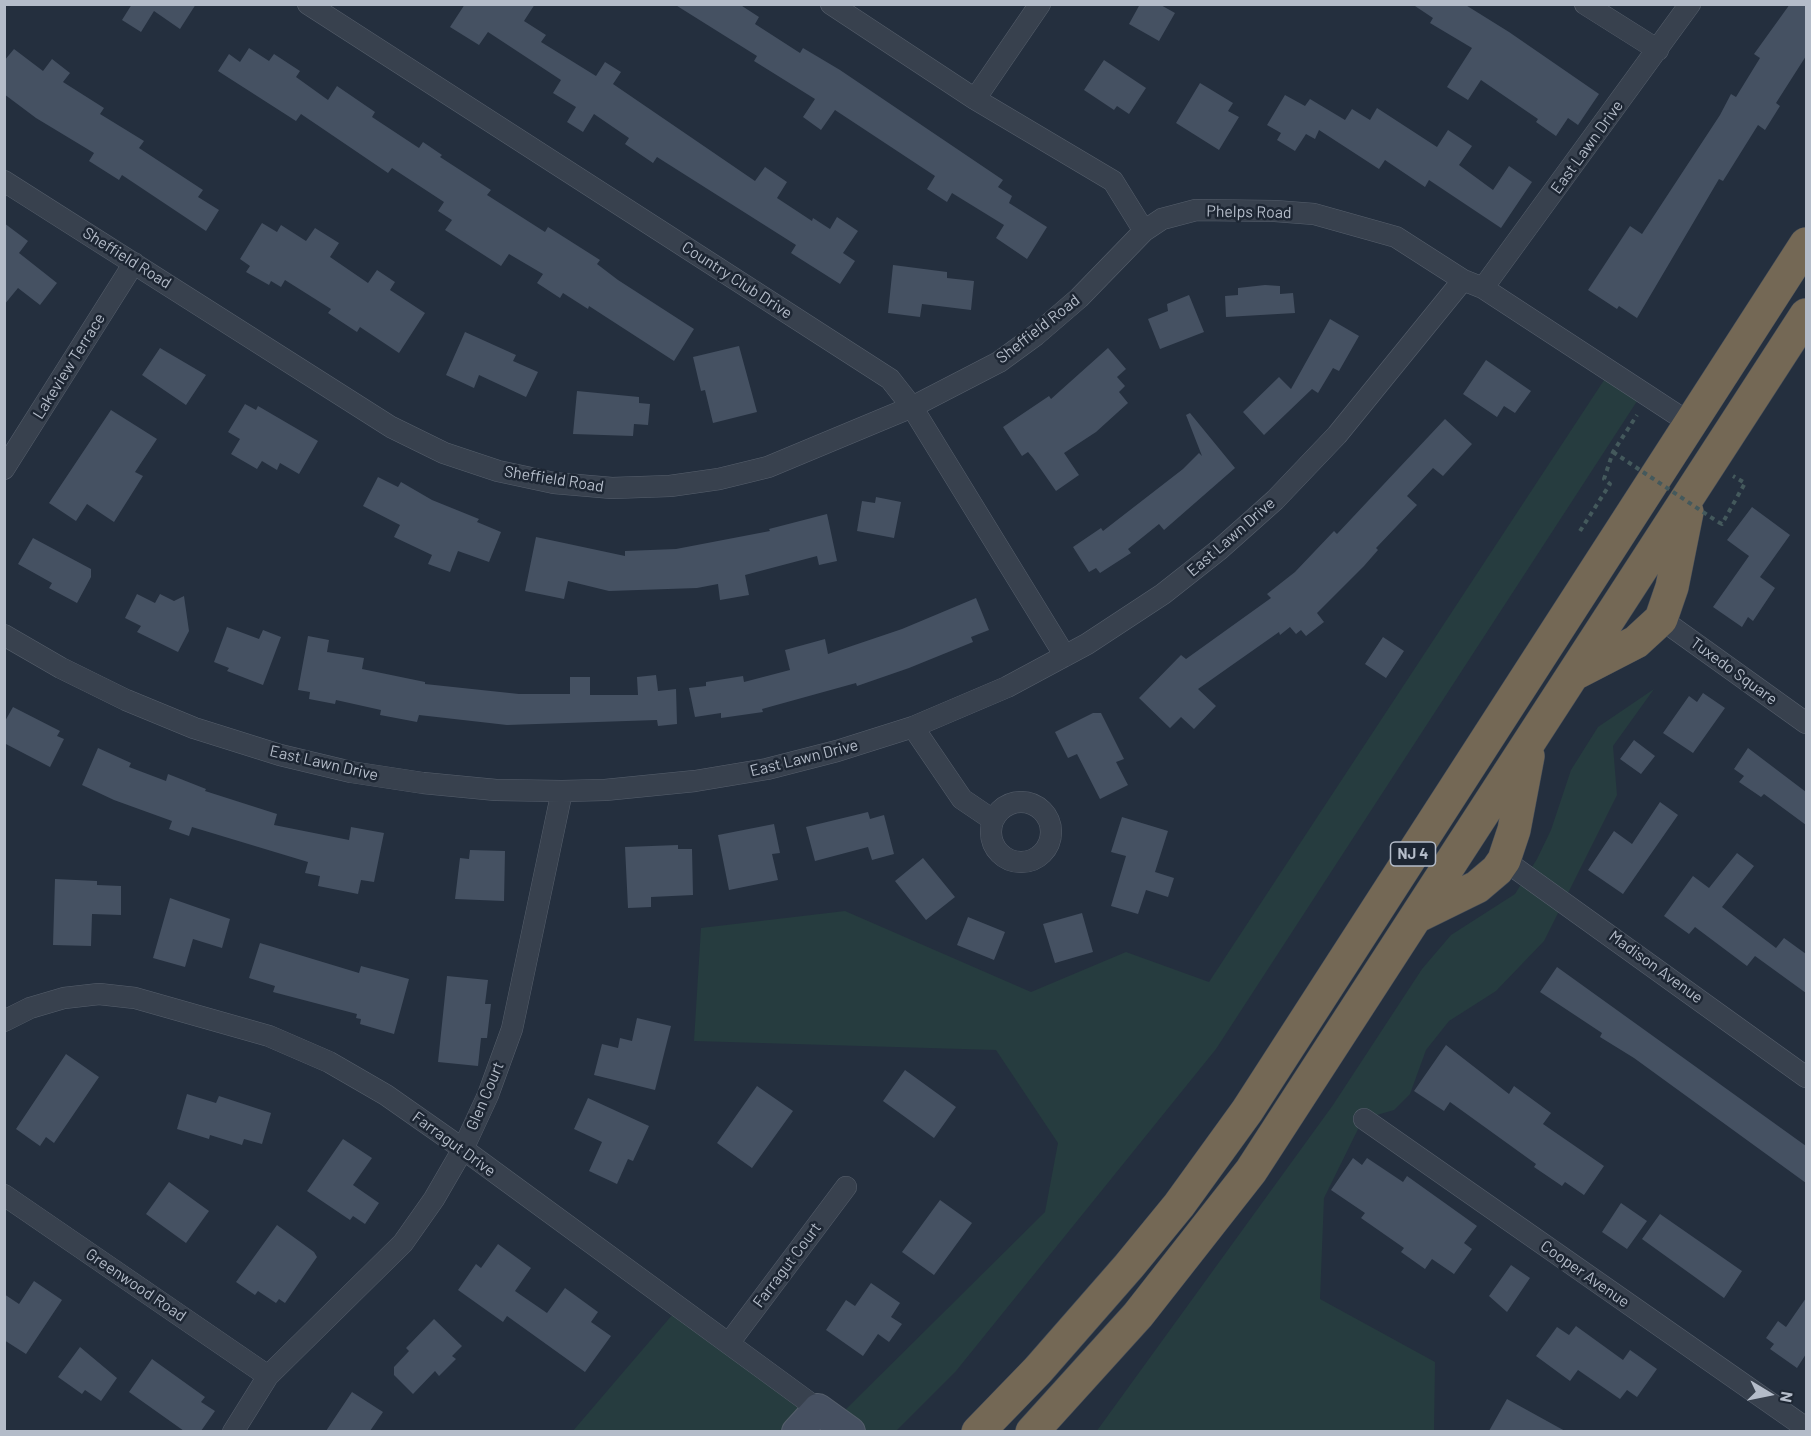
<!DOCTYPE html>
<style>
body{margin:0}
#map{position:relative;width:1811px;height:1436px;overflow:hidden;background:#242f3e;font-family:Barlow,sans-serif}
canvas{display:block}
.frame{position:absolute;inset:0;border:6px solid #b4bcc9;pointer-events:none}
.north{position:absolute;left:1739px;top:1364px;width:60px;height:60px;-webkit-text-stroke:4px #1d2633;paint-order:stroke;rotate:100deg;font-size:16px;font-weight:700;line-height:24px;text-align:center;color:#b4bcc9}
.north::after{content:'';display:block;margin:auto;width:21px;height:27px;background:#b4bcc9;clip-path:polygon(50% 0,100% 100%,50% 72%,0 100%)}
</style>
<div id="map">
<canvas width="1811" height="1436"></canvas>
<div class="frame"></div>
<div class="north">N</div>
</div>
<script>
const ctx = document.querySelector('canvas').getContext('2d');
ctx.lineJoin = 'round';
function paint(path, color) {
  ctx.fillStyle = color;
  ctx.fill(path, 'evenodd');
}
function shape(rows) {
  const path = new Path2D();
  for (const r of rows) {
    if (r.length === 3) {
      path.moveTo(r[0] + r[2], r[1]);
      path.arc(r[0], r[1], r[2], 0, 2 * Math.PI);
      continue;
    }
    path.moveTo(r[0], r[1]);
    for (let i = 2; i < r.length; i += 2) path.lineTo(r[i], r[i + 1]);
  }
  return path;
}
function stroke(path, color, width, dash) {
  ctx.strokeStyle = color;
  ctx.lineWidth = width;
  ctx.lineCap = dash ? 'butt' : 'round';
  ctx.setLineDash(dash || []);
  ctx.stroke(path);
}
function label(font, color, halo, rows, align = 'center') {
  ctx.font = font + ' Barlow,sans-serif';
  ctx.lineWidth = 5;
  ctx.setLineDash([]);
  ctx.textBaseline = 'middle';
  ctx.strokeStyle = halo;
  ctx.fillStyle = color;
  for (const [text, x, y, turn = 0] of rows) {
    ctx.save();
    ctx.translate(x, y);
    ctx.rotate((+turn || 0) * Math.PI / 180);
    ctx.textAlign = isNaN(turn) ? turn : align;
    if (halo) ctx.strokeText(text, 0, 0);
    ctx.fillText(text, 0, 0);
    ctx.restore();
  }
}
paint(shape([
 [1610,371,1643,392,1216,1049,956,1371,896,1431,572,1432,679,1307,835,1420,1045,1212,1058,1143,996,1050,694,1041,701,928,845,911,1031,992,1126,952,1209,982],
 [1654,689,1613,746,1617,795,1544,941,1496,991,1449,1021,1426,1050,1410,1094,1394,1110,1363,1119,1324,1198,1320,1299,1435,1362,1434,1431,1096,1432,1333,1105,1422,969,1451,935,1515,894,1537,859,1551,830,1571,770,1598,727]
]), '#263c3f');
paint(shape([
 [132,4,196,4,180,29,154,11,141,32,122,20],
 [465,4,535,4,524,21,546,35,541,42,596,76,605,62,621,72,613,84,755,181,765,167,787,182,777,198,812,221,813,218,830,229,837,217,858,231,843,253,855,261,840,284,791,253,796,245,657,157,653,163,625,144,629,138,594,114,583,132,567,122,576,107,553,93,561,80,488,32,479,45,450,27],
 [674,4,739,4,759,17,755,24,800,53,803,48,840,70,1003,180,998,187,1012,196,1009,203,1047,227,1027,259,996,238,1004,225,952,193,947,202,927,189,935,176,835,110,821,130,803,117,815,99,754,61,757,56],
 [1140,4,1159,4,1175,13,1159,41,1129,24],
 [1412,4,1464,4,1509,32,1599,94,1578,125,1568,118,1556,136,1536,122,1538,119,1481,80,1468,100,1447,87,1472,48,1430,23,1433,18],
 [1790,4,1806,4,1806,56,1776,103,1780,106,1765,130,1758,125,1723,181,1719,179,1637,318,1619,306,1617,309,1588,290,1630,226,1642,234,1720,115,1731,94,1736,97,1760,58,1754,54],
 [249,48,269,61,274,54,300,71,296,77,328,100,337,86,375,112,372,117,419,148,423,142,442,155,440,157,491,190,487,195,545,232,548,227,600,260,597,264,618,280,694,329,674,361,589,306,588,309,563,293,560,298,537,283,543,274,509,254,501,266,445,230,452,220,438,211,444,202,392,168,388,173,301,114,296,121,218,71,229,54,240,62],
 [14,49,43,71,52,59,70,73,63,82,104,108,100,114,144,141,139,148,203,190,198,197,219,210,206,231,122,175,119,180,89,161,94,153,36,118,4,94,4,61],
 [1104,60,1146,88,1129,114,1117,106,1114,110,1084,90],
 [1200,83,1233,103,1228,111,1239,117,1219,150,1176,123],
 [1285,95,1305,106,1310,99,1345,120,1352,109,1370,120,1377,108,1437,147,1448,130,1472,146,1459,165,1493,190,1509,166,1532,182,1501,228,1429,180,1425,187,1385,160,1379,169,1319,130,1315,139,1306,134,1295,151,1277,140,1281,133,1267,125],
 [4,223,28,241,19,253,57,283,40,305,18,288,4,305],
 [262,223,277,232,281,225,306,241,315,228,339,243,330,257,368,283,377,270,395,282,390,290,425,313,399,353,360,327,357,332,328,313,331,309,285,280,281,287,271,281,269,285,246,272,250,266,240,259],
 [893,265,947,272,947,278,974,281,971,310,922,304,920,317,888,313],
 [1265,285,1280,286,1280,294,1293,293,1295,313,1226,317,1225,296,1238,295,1238,288],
 [1189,295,1204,332,1160,349,1148,319,1168,311,1167,304],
 [1330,319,1359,336,1339,371,1333,368,1318,393,1312,389,1264,435,1243,412,1279,377,1291,389],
 [465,332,516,355,513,361,538,372,526,397,479,375,474,388,446,375],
 [739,346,757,412,713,423,705,390,701,391,693,357],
 [160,348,206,375,186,405,142,375],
 [1108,348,1126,369,1117,377,1125,386,1119,392,1128,403,1096,432,1064,453,1079,475,1056,491,1033,458,1028,452,1022,456,1003,427,1049,396,1051,399],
 [1486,360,1531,391,1515,413,1504,406,1497,417,1463,394],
 [577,391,639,397,639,403,650,404,648,425,634,424,633,436,573,434],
 [245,404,256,410,258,406,318,441,299,474,280,463,277,470,262,461,257,469,231,454,240,439,228,432],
 [111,410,157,439,135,472,143,476,114,522,87,504,76,521,49,503],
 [1190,413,1235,468,1164,530,1159,524,1128,549,1131,553,1100,573,1096,568,1089,572,1073,547,1101,528,1103,531,1183,469,1199,453,1202,456,1186,415],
 [1445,419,1472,444,1443,476,1433,468,1407,496,1417,505,1376,548,1378,550,1364,566,1317,613,1324,622,1306,636,1301,630,1296,634,1290,627,1280,635,1279,632,1198,689,1216,706,1194,729,1181,717,1170,728,1139,698,1181,655,1186,659,1271,598,1267,594,1295,572,1334,531,1337,534],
 [378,477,398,487,401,482,432,500,479,519,477,522,501,532,489,562,458,551,450,572,428,564,432,555,394,537,400,525,363,506],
 [876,497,901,502,894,538,857,531,862,501,875,503],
 [1752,507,1790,535,1760,577,1775,588,1753,621,1748,617,1742,627,1713,607,1749,556,1727,540],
 [827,514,837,561,819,565,817,556,745,575,749,595,720,600,718,584,697,588,609,591,568,581,564,599,525,591,536,537,625,556,625,551,676,549,770,531,769,529],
 [33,538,91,569,91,577,77,603,49,588,52,583,18,564],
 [137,594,155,603,160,594,174,601,184,596,189,631,178,652,137,632,141,626,125,618],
 [976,598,989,630,971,637,973,642,909,668,857,686,856,683,762,709,763,712,721,718,721,713,695,717,689,688,706,686,706,682,743,676,744,682,790,670,785,650,825,639,828,654,902,629],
 [227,627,259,639,263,630,281,637,263,685,227,671,229,668,214,662],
 [308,636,329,640,327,652,364,658,362,669,425,682,425,684,519,694,570,694,570,677,590,677,590,695,638,695,637,677,656,675,658,691,676,689,677,724,658,726,657,720,507,725,419,715,417,722,380,715,381,710,336,700,335,704,309,699,310,692,298,690],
 [1383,637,1404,651,1386,678,1365,664],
 [1703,693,1725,708,1693,753,1663,733,1689,696,1697,702],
 [13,707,60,731,57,736,64,739,50,767,4,743,4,723],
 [1093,713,1101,713,1124,759,1116,762,1128,785,1100,799,1077,754,1068,758,1055,732],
 [1634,740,1655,756,1641,774,1620,759],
 [98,748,131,763,129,767,166,781,168,774,206,789,205,791,277,814,274,825,349,840,351,827,384,833,374,882,361,880,358,894,318,886,320,876,305,873,308,862,192,827,189,836,169,829,172,821,114,800,82,785],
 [1748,748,1806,792,1806,825,1764,794,1761,797,1739,782,1744,776,1734,769],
 [1660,802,1678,815,1623,894,1588,870,1614,831,1632,844],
 [868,812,870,819,884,815,894,854,872,860,868,847,815,861,806,827],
 [1122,817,1168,831,1155,872,1174,878,1168,897,1146,890,1138,914,1111,906,1126,856,1111,852],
 [774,824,780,853,772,854,778,880,729,890,718,835],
 [678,845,678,849,692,849,693,895,651,897,651,907,628,908,625,847],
 [470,850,505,851,504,901,455,899,460,858,469,859],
 [1737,853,1754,866,1722,907,1776,948,1784,938,1806,954,1806,993,1755,956,1747,966,1695,927,1689,934,1664,916,1693,876,1709,888],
 [923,858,955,897,926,920,895,881],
 [55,879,97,881,97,885,121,886,121,915,92,914,91,946,53,945],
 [170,898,230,919,222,948,193,939,185,967,153,958],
 [1082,913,1093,952,1055,963,1043,924],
 [968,917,1005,932,994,960,957,945],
 [260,943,359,973,361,966,409,979,394,1034,360,1024,361,1019,356,1018,357,1014,273,992,275,986,249,978],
 [1557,967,1806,1146,1806,1183,1634,1058,1600,1037,1602,1033,1540,992],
 [447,976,488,980,485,1004,491,1004,487,1038,481,1038,478,1066,438,1062],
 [637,1018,671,1026,655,1090,594,1075,602,1044,618,1048,620,1038,632,1041],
 [1446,1045,1509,1094,1514,1086,1551,1113,1543,1124,1604,1166,1584,1195,1565,1182,1562,1186,1534,1167,1536,1164,1450,1102,1444,1111,1414,1091],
 [66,1054,99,1077,54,1143,46,1137,40,1146,16,1129],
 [905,1070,956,1107,934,1138,883,1101],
 [757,1086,793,1111,752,1168,717,1143],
 [187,1094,216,1103,219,1096,271,1113,262,1144,244,1139,242,1145,210,1135,209,1139,177,1129],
 [588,1098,649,1126,633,1161,628,1159,617,1184,589,1171,602,1142,574,1129],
 [343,1139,372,1158,353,1185,379,1203,365,1224,353,1216,350,1220,307,1191],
 [1353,1158,1362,1165,1367,1158,1403,1182,1407,1176,1477,1226,1464,1243,1472,1249,1454,1274,1432,1259,1425,1269,1401,1252,1404,1248,1361,1218,1365,1213,1331,1190],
 [169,1182,209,1211,186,1243,146,1214],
 [940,1200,972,1223,934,1275,902,1252],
 [1621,1203,1647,1221,1627,1249,1602,1232],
 [1660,1214,1742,1271,1724,1298,1642,1239],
 [277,1225,314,1252,317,1257,285,1303,279,1299,276,1303,258,1291,255,1295,236,1282],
 [498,1244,531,1268,515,1291,547,1313,565,1288,598,1312,591,1322,611,1336,585,1372,507,1316,503,1322,458,1290,476,1264,481,1268],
 [1511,1265,1530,1278,1507,1312,1489,1296],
 [34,1281,62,1300,26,1354,4,1340,4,1294,19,1304],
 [871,1283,900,1303,891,1317,902,1324,889,1342,878,1334,863,1356,826,1330,846,1300,855,1306],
 [1806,1298,1806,1354,1797,1368,1770,1349,1774,1344,1766,1338,1778,1321,1786,1327],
 [434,1319,462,1346,452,1356,456,1359,439,1376,435,1371,413,1394,394,1375,394,1367,409,1351,406,1348],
 [1576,1326,1623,1360,1630,1350,1657,1369,1637,1397,1627,1390,1620,1399,1578,1370,1570,1381,1536,1356,1557,1327,1569,1335],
 [80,1347,117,1378,101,1401,85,1390,82,1394,58,1377],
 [152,1359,205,1397,201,1402,215,1411,201,1431,184,1431,129,1392],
 [352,1392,383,1412,370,1431,326,1431],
 [1507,1399,1565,1431,1489,1431]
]), '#455162');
const street = shape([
 [308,4,890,379,912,407,1065,656],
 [831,4,975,99,1113,181,1144,231,1162,219,1196,210,1275,211,1314,214,1396,237,1463,280,1483,288,1691,424],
 [1585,4,1658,50],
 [975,99,1040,4],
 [4,181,391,427,444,453,498,471,554,483,612,488,670,486,719,479,768,467,912,407,999,362,1036,335,1079,298,1144,231],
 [1483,288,1690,4],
 [4,469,134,263],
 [1661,619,1806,723],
 [4,635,61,668,126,700,194,728,280,755,351,772,423,783,496,790,562,791,605,790,695,781,767,769,837,751,913,727,1007,687,1087,644,1163,594,1220,549,1275,500,1337,435,1463,280],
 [913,727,962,799,993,820],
 [1021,832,30],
 [1504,860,1806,1077],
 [4,1021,30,1008,64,998,99,994,135,998,269,1036,329,1062,386,1095,463,1149,818,1409],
 [1364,1119,1806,1428],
 [4,1195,268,1376],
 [729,1343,846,1187],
 [233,1432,268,1376,403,1243,434,1199,463,1149,488,1095,512,1029,562,791]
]);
const secondary = shape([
 [797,1432,818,1409,850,1432]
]);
const highway = shape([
 [1576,673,1636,642,1661,619,1672,587,1687,512],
 [1418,916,1477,887,1497,870,1504,860,1514,830,1528,756],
 [978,1432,1038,1370,1129,1266,1179,1205,1247,1111,1806,244],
 [1032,1432,1138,1315,1251,1171,1806,315]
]);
stroke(street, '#565f6c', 22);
stroke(secondary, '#565f6c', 32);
stroke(highway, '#434c59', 34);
stroke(shape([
 [1718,522,1722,524,1745,483,1733,476],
 [1580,531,1610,484,1604,479,1613,452,1637,415]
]), '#44595c', 4, [4.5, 4.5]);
stroke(street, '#38414e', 21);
stroke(secondary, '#465061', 30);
stroke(highway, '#746855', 33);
stroke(shape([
 [1613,452,1718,522]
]), '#44595c', 4, [4.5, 4.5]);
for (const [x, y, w] of [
 [1413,854,45]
]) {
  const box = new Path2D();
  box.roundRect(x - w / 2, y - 12, w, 24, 4.5);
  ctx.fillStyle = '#1d2633';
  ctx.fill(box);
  stroke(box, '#b4bcc9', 1.5);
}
label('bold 15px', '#b4bcc9', null, [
 ["NJ 4",1413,854]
]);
label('16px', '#b4bcc9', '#1d2633', [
 ["East Lawn Drive",1587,147,-54],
 ["Phelps Road",1249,212,1],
 ["Sheffield Road",127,258,32],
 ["Country Club Drive",737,280,33],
 ["Sheffield Road",1038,329,-38],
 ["Lakeview Terrace",69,366,-58],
 ["Sheffield Road",554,479,9],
 ["East Lawn Drive",1231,537,-41],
 ["Tuxedo Square",1734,671,36],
 ["East Lawn Drive",804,758,-14],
 ["East Lawn Drive",324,763,13],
 ["Madison Avenue",1656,967,36],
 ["Glen Court",485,1096,-67],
 ["Farragut Drive",454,1144,36],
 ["Farragut Court",787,1265,-53],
 ["Cooper Avenue",1585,1274,35],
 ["Greenwood Road",136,1285,34]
]);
</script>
